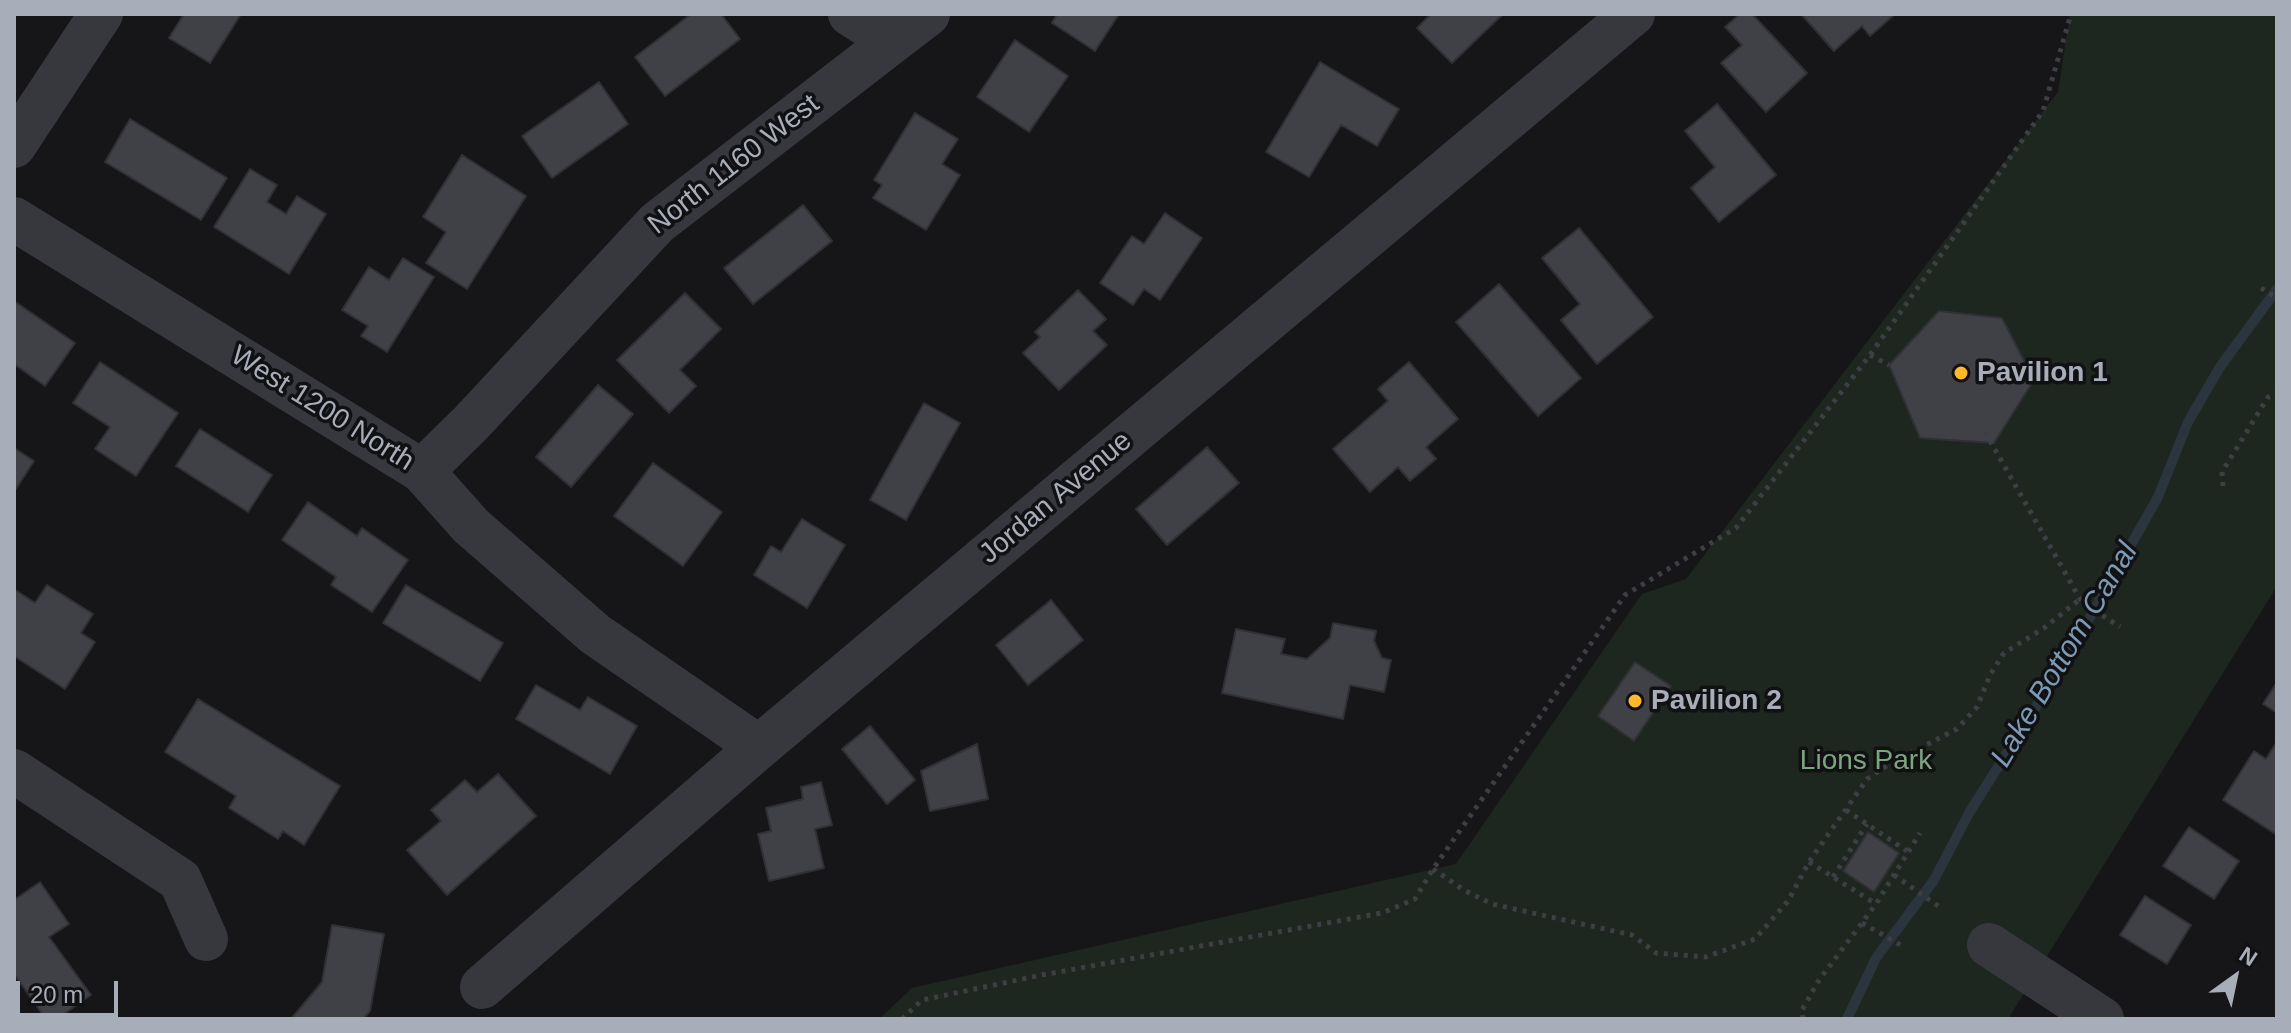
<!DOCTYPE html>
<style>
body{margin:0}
#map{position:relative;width:2291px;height:1033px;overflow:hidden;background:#161618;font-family:Arial,sans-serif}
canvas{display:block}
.frame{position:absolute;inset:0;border:16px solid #a7adb9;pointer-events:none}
.north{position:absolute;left:2195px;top:937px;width:80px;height:80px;-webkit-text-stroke:6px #111113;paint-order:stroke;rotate:33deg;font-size:22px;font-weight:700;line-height:32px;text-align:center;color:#a7adb9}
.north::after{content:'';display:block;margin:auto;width:28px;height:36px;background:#a7adb9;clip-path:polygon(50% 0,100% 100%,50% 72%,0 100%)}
.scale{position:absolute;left:16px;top:981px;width:102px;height:36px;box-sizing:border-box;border:4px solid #a7adb9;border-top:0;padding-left:10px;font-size:24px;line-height:28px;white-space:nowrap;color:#a7adb9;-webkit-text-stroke:6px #111113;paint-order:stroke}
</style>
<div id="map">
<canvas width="2291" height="1033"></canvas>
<div class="frame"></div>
<div class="north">N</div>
<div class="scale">20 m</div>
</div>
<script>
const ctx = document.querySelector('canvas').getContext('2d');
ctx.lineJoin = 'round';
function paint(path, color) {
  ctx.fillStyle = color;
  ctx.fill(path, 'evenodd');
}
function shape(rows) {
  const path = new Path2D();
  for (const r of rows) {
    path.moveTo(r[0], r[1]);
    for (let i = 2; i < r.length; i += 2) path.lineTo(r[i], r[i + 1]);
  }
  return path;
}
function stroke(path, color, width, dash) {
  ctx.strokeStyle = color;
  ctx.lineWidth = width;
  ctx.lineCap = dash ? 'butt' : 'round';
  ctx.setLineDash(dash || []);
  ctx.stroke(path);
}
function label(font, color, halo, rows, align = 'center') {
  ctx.font = font + ' Arial,sans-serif';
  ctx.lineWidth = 7;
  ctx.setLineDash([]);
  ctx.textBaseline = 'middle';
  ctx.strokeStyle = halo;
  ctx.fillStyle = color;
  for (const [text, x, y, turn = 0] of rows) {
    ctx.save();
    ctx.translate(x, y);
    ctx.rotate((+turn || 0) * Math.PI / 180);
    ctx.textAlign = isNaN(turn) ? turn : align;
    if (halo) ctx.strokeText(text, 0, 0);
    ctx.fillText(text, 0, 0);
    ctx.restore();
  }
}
paint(shape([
 [2070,14,2277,14,2277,586,2008,1019,879,1019,912,988,1456,864,1642,594,1686,579,2058,92]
]), '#1e271f');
stroke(shape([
 [1847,1019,1876,958,1934,880,1969,813,2069,654,2158,497,2188,422,2220,367,2277,289]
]), '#2b353d', 10);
const building = shape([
 [184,14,241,14,210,63,169,38,184,14],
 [691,14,721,14,740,39,665,96,635,57,691,14],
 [1057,14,1119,14,1095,51,1052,23,1057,14],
 [1431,14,1503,14,1452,63,1417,28,1431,14],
 [1740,14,1752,14,1807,73,1766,112,1721,63,1742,45,1725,27,1740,14],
 [1895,14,1870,36,1862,26,1834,51,1802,15,1895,14],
 [1015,40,1068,76,1029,132,977,97,1015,40],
 [1320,62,1399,109,1377,146,1341,125,1309,177,1266,152,1320,62],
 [599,82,628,124,552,178,522,136,599,82],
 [1717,104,1776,175,1719,222,1691,188,1715,167,1685,131,1717,104],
 [915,113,958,139,942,164,960,175,926,230,873,198,882,185,874,180,915,113],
 [130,119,227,178,201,220,105,162,130,119],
 [462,155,526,196,467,289,426,263,446,232,423,217,462,155],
 [250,169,277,185,267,202,286,214,297,196,326,214,289,274,214,227,250,169],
 [803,205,832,241,753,304,724,268,803,205],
 [1165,213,1202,238,1160,300,1144,289,1133,305,1100,283,1132,236,1144,244,1165,213],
 [1579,228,1653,317,1597,364,1561,320,1580,304,1542,258,1579,228],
 [403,258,434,277,387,352,361,336,368,326,342,310,369,267,389,280,403,258],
 [1499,284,1581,378,1538,416,1456,322,1499,284],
 [1078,290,1106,319,1093,331,1107,345,1059,390,1023,353,1040,337,1035,332,1078,290],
 [685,293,721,329,680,370,696,386,669,413,617,360,685,293],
 [14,301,75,343,45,386,14,364,14,301],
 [1939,311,2002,318,2034,380,1994,443,1920,438,1889,365,1939,311],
 [100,362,178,413,136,476,95,449,110,427,73,403,100,362],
 [1409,362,1458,419,1426,447,1436,459,1410,481,1398,467,1370,492,1333,449,1388,401,1378,389,1409,362],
 [598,385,633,414,571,487,536,457,598,385],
 [924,403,960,423,906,520,870,500,924,403],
 [200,429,272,475,248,512,176,466,200,429],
 [1207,447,1239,483,1167,545,1136,509,1207,447],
 [14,448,34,461,14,492,14,448],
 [653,463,722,512,683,566,614,516,653,463],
 [308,502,357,536,362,528,408,560,372,612,331,585,336,577,282,540,308,502],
 [802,519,845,545,807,608,754,575,771,546,781,552,802,519],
 [47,585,93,614,81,633,95,642,65,689,14,656,14,589,35,603,47,585],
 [406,585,503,643,480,681,383,623,406,585],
 [1051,600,1083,640,1028,685,996,645,1051,600],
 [1333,623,1376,631,1374,641,1382,658,1391,660,1384,692,1350,685,1343,719,1222,693,1236,629,1285,639,1281,654,1307,659,1330,638,1333,623],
 [1635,662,1671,686,1634,741,1598,716,1635,662],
 [2277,682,2277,713,2263,704,2277,682],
 [536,685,580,710,588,697,637,726,610,774,516,719,536,685],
 [198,699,340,786,304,845,283,831,278,839,229,808,236,796,165,752,198,699],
 [870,726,915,780,887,804,842,749,870,726],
 [2276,743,2277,744,2277,835,2223,800,2254,751,2266,759,2276,743],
 [977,744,988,799,930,811,921,771,977,744],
 [498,774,536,816,447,895,407,850,441,821,431,810,465,780,477,792,498,774],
 [821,782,832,825,815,829,824,868,769,881,758,834,771,831,766,808,803,799,801,787,821,782],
 [2189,827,2239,861,2214,899,2163,866,2189,827],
 [1868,832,1899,853,1874,892,1843,871,1868,832],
 [40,882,69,924,49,937,91,995,57,1019,46,1019,14,974,14,900,40,882],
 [2145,896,2191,925,2167,964,2120,935,2145,896],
 [332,925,384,934,370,1011,363,1019,291,1019,322,982,332,925]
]);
paint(building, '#404146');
stroke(building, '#303035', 2);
stroke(shape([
 [2261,288,2277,298],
 [1870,355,1889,365],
 [1985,432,2080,599,2085,604,2120,627],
 [2223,486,2222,472,2268,397,2277,393],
 [1846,810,1907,851],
 [1809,862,1876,904],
 [1433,869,1464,890,1492,904,1632,935,1656,953,1706,957,1755,939,1788,901,1809,862,1867,779,1889,764,1957,729,1977,707,1990,675,2004,653,2044,628,2080,599],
 [1894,875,1941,908],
 [1833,877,1867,824],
 [1862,923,1904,947],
 [902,1019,922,1000,1042,975,1382,913,1415,899,1433,869,1625,595,1736,528,1870,355,2043,111,2071,14],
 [1803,1019,1802,1010,1819,980,1876,904,1920,833]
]), '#3d3f45', 5, [4, 6]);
stroke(shape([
 [850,14,893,41],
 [14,146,101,14],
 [14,219,422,471,471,526,595,634,759,747],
 [422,471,471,423,657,223,928,14],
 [14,771,180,880,206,939],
 [1989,945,2102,1019],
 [482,987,759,747,1633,14]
]), '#37383e', 44);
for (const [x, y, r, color] of [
 [1961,373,8,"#fdb92a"],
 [1635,701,8,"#fdb92a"]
]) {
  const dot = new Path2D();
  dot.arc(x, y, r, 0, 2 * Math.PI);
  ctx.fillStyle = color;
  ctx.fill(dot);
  stroke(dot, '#111113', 3);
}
label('28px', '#a7adb9', '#111113', [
 ["North 1160 West",734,165,-38],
 ["West 1200 North",322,409,32],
 ["Jordan Avenue",1056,498,-40]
]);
label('bold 28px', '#a7adb9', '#111113', [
 ["Pavilion 1",1977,373],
 ["Pavilion 2",1651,701]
], 'left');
label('28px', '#7da580', '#111113', [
 ["Lions Park",1866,761]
]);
label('italic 30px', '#7c9ab6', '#111113', [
 ["Lake Bottom Canal",2065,655,-59]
]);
</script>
